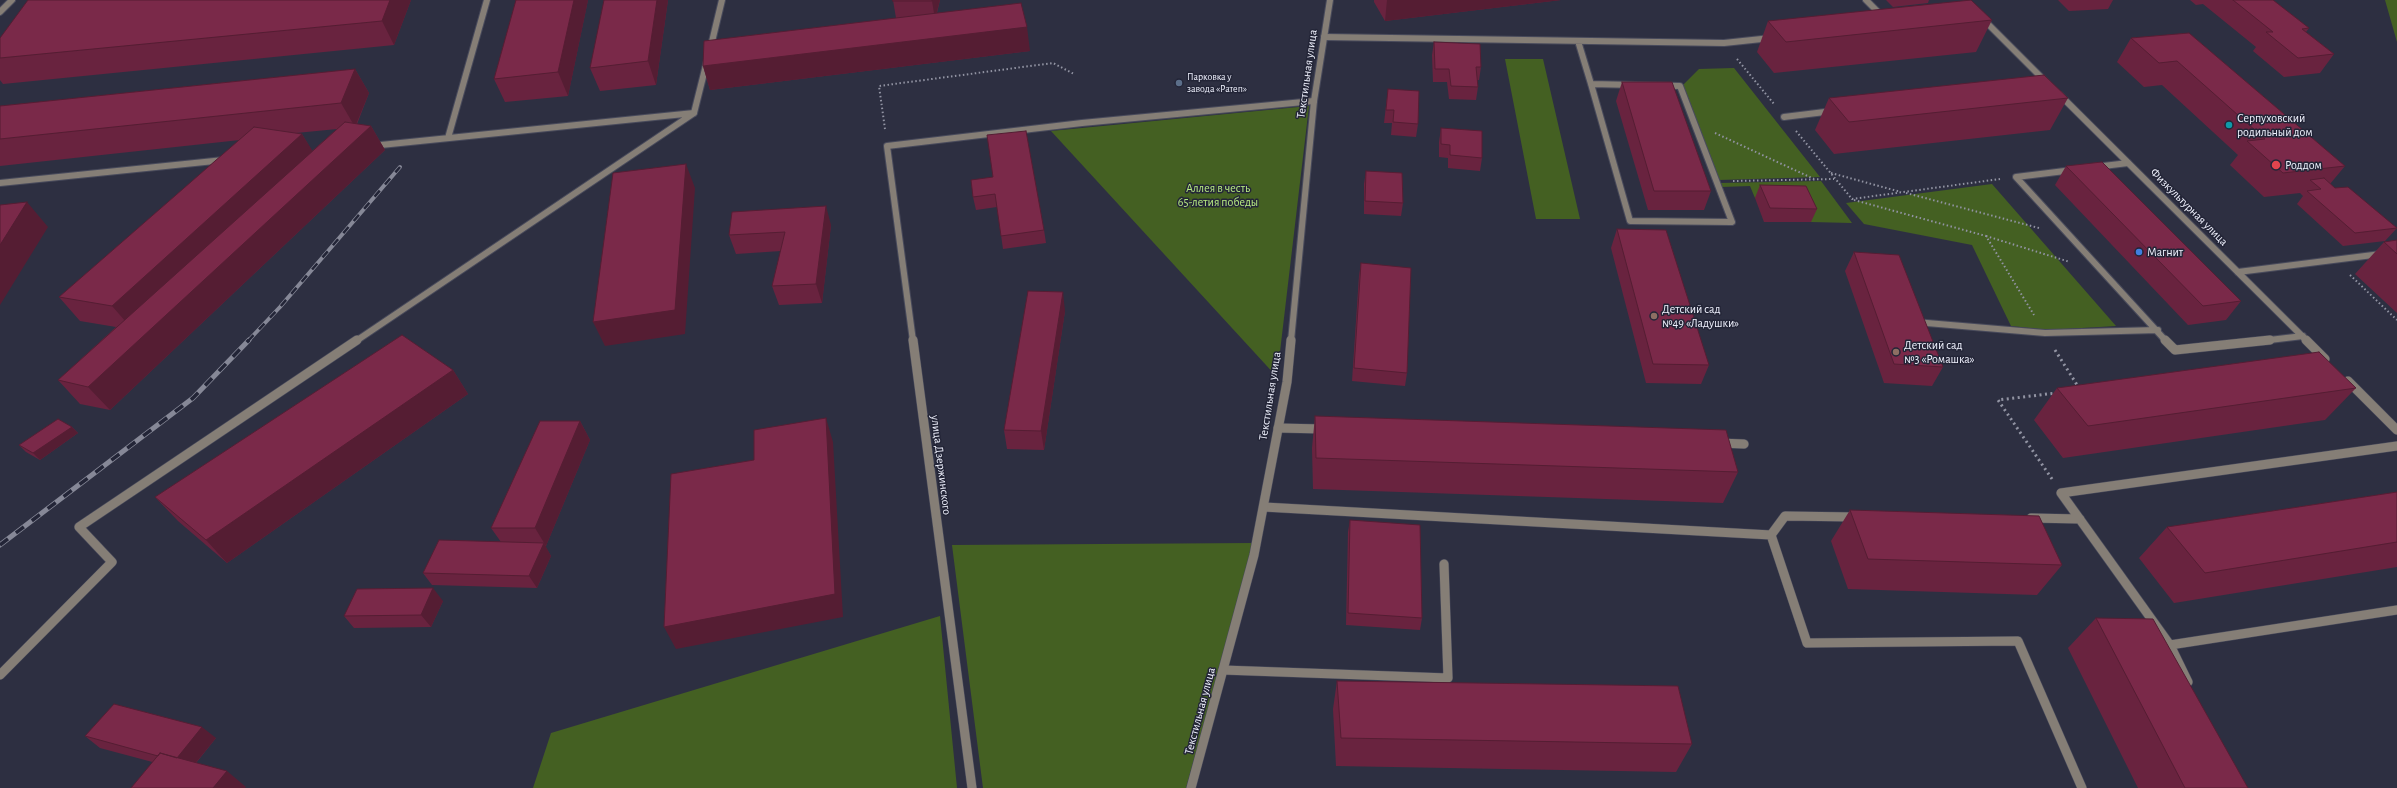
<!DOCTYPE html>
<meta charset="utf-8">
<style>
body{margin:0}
canvas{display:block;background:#2d2f41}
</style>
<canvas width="2397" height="788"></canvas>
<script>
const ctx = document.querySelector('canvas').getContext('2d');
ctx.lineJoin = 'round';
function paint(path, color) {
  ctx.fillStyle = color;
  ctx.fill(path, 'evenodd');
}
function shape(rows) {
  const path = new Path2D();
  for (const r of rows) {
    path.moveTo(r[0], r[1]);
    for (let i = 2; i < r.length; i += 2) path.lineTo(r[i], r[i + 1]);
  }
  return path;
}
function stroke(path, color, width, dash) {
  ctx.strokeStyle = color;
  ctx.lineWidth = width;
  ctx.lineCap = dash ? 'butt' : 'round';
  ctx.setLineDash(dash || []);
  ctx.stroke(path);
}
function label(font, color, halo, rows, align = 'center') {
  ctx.font = font + ' "Alegreya Sans",sans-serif';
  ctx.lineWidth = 3;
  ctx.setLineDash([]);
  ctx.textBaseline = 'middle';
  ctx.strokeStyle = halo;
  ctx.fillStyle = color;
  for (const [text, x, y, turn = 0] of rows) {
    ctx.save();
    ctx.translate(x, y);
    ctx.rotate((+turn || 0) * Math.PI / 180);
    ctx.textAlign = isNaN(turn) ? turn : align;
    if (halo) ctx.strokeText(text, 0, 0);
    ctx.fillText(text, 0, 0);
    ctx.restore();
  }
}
paint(shape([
 [2385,0,2397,0,2397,42],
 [1505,59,1543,59,1580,219,1536,219],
 [1734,68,1820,177,1718,180,1683,85,1699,69],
 [1309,106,1277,377,1051,131],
 [1821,181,1852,223,1811,222,1800,199,1755,198,1750,186,1721,187,1719,183],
 [1992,184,2116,326,2048,330,2011,326,1972,245,1864,224,1846,203],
 [1254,543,1186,788,983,788,952,545],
 [940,616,957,788,533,788,551,733]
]), '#446022');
const serviceFar1 = shape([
 [1866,0,1883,17],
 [0,12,12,0],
 [1324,37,1724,43,1771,38],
 [1578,41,1591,84],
 [710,50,722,0],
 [1591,84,1680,86,1732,222,1630,221,1591,84],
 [694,113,707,61],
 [1784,117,1833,111],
 [448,138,487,0],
 [2095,167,2128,163],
 [2073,170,2016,177,2166,341],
 [0,183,224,160],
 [2238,272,2397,252],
 [1915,322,2045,333,2158,330],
 [356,341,694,113,371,146],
 [913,341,887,146,1082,123,1314,101],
 [2261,341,2303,336]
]);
const service = shape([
 [913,340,972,788],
 [2165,340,2175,350,2270,340],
 [1278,428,1323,429],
 [1719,443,1744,444],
 [1264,507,1771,535],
 [2031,518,2080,519],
 [1771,535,1807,643,2018,641,2082,788],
 [1771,535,1785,516,1855,517],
 [2170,645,2397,610],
 [1223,670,1448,678,1444,564],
 [0,675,112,562,79,527,357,340],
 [2188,682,2170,645,2061,493,2397,446]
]);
const minorFar1 = shape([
 [1983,19,2047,83],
 [2060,95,2307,341],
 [1291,341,1314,101,1330,0]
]);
const minor = shape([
 [2306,340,2325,359],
 [2348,381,2397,430],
 [1191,788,1254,555,1287,382,1291,340]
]);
stroke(serviceFar1, '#484a5b', 8);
stroke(service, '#484a5b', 10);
stroke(minorFar1, '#484a5b', 8);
stroke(minor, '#484a5b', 10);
stroke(shape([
 [1737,59,1774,104],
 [885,129,879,86,1053,63,1074,74],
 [1796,131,1852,199,2000,179],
 [1715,133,1814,179],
 [1831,173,1901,192],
 [1733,181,1834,179],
 [1906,193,2039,228],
 [1854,200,1986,236,2034,315],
 [1986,236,2070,262],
 [2350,275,2397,320]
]), '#9294a3', 2, [1.5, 2.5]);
stroke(shape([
 [2055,350,2079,388],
 [2052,479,1998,400,2056,393]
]), '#9294a3', 3, [2, 3.5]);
stroke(serviceFar1, '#857e76', 6);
stroke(service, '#857e76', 9);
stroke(minorFar1, '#857e76', 6);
stroke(minor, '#857e76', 9);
const railFar1 = shape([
 [248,341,280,307,400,167]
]);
const rail = shape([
 [0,545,193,398,249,340]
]);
stroke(railFar1, '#868897', 4);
stroke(rail, '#868897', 5);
stroke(railFar1, '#232537', 2.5, [8]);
stroke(rail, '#232537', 3.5, [10]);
paint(shape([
 [411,0,394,45,3,84,0,80,0,38],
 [516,0,588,0,568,96,505,102,494,79],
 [668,0,656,85,600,91,590,68],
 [893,0,940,0,937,13,1030,51,710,90,703,66,896,18],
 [1374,0,1561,0,1385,21,1374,2],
 [1886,0,1929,0,1928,3,1893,7],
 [2058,0,2113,0,2108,9,2069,11],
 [2190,0,2273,0,2309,28,2306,32,2334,54,2320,73,2284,77,2253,51,2256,47,2203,4,2196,5],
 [1992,20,1976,52,1774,73,1757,52,1768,21],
 [2189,33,2345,166,2330,184,2335,188,2397,228,2385,241,2343,246,2297,204,2303,196,2300,193,2264,197,2230,165,2238,155,2162,85,2144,87,2117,62,2131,38],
 [1434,42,1481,67,1479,80,1477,80,1478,87,1476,100,1449,99,1447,82,1433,82,1432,55],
 [355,69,369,93,357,124,371,126,385,150,110,410,80,404,58,380,116,327,80,321,59,297,240,140,0,166,0,106],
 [337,129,312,151,302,134,296,133],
 [1622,82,1711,191,1704,210,1648,210,1616,101],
 [1388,89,1418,124,1416,137,1391,135,1392,123,1384,123],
 [1829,98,2068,98,2050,130,1834,154,1815,130],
 [1441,128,1482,158,1480,171,1448,168,1448,158,1439,157,1439,142],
 [2066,166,2241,301,2226,320,2188,325,2055,185],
 [1366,171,1403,203,1401,216,1364,214,1364,184],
 [993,177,1044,230,1046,243,1003,249,997,207,976,210,973,197],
 [1760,185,1817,209,1811,222,1764,222,1755,198],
 [831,225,822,303,779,305,772,286,781,251,736,254,729,235],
 [1617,229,1709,365,1701,384,1646,383,1611,248],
 [2397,240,2397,313,2355,274,2384,242],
 [1854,252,1943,367,1932,386,1884,383,1845,271],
 [1361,263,1407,373,1405,386,1352,381,1359,276],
 [1065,311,1044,450,1007,449,1004,430],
 [453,370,468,394,227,563,178,521,155,497],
 [2057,388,2356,388,2325,420,2063,458,2034,420],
 [1315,416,1738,472,1723,503,1313,489,1312,448],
 [580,421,590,440,546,546,545,546,551,556,537,588,432,585,423,573,501,542,491,528],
 [72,427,78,433,40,460,26,452,19,445],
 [2397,492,2397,567,2174,603,2139,558,2167,527],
 [1850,510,2062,565,2037,595,1848,589,1831,541],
 [1350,520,1422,618,1420,630,1346,625,1348,532],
 [443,601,431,627,354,628,344,616],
 [2096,618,2248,788,2138,788,2068,648],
 [1337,681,1692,744,1676,772,1336,766,1333,709],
 [85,736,216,738,196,763,246,787,100,748]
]), '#69233f');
paint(shape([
 [390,0,411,0,394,45,382,21],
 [574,0,588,0,568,96,558,72],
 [657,0,668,0,656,85,648,61],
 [932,0,940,0,935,19,932,1],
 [1387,0,1561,0,1385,21],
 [1027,27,1030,51,710,90,703,66],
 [355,69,369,93,355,127,341,103],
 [371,126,385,150,110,410,88,387],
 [302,134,317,158,133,330,112,306],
 [686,164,695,188,685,334,605,346,593,322],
 [27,202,48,227,0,305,0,245],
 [826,206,831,225,822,303,816,284],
 [1063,292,1065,311,1044,450,1041,431],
 [453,370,468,394,227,563,206,540],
 [826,418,833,442,843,617,676,649,664,627],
 [580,421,590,440,546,546,535,528],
 [72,427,78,433,40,460,33,453],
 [544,543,551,556,537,588,529,576],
 [433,588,443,601,431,627,421,615],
 [202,727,216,738,189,771,175,760],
 [227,771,246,787,245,788,213,788]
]), '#551d33');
const building = shape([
 [28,0,390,0,382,21,0,58,0,38,28,0],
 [516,0,574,0,558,72,494,79,516,0],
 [604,0,657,0,648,61,590,68,604,0],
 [893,0,932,0,932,1,892,1,893,0],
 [1971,0,1992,20,1786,42,1768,21,1971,0],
 [2233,0,2273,0,2309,28,2302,29,2334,54,2298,58,2266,32,2273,32,2233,0],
 [1021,3,1027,27,703,66,704,41,1021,3],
 [2189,33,2345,166,2283,173,2247,141,2265,139,2177,61,2159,63,2131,38,2189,33],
 [1434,42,1480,44,1481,67,1476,67,1478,87,1451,86,1449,69,1435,69,1434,42],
 [355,69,341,103,0,139,0,106,355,69],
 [2044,75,2068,98,1849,122,1829,98,2044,75],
 [1622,82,1672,82,1711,191,1654,191,1622,82],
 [1388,89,1419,91,1418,124,1393,122,1394,110,1386,110,1388,89],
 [345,122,371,126,88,387,58,380,345,122],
 [254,127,302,134,112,306,59,297,254,127],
 [1441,128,1482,131,1482,158,1450,155,1450,145,1441,144,1441,128],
 [1026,131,1044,230,1001,236,995,194,973,197,971,180,993,177,987,135,1026,131],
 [2102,162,2241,301,2203,306,2066,166,2102,162],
 [686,164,675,310,593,322,613,173,686,164],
 [1366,171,1402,173,1403,203,1365,201,1366,171],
 [2324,178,2335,188,2348,187,2397,228,2355,233,2307,191,2321,189,2310,180,2324,178],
 [1760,185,1806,186,1817,209,1770,208,1760,185],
 [27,202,0,245,0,205,27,202],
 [826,206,816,284,772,286,785,232,729,235,732,212,826,206],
 [1617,229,1666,230,1709,365,1653,364,1617,229],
 [2397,240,2397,254,2384,242,2397,240],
 [1854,252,1899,255,1943,367,1894,364,1854,252],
 [1361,263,1411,268,1407,373,1354,368,1361,263],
 [1028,291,1063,292,1041,431,1004,430,1028,291],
 [402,335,453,370,206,540,155,497,402,335],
 [2319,352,2356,388,2088,426,2057,388,2319,352],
 [1315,416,1726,430,1738,472,1316,458,1315,416],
 [826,418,835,594,664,627,671,474,754,460,754,430,826,418],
 [58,419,72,427,33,453,19,445,58,419],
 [540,421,580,421,535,528,491,528,540,421],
 [2397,492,2397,542,2205,573,2167,527,2397,492],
 [1850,510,2039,516,2062,565,1868,559,1850,510],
 [1350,520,1420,525,1422,618,1348,613,1350,520],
 [439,540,544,543,529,576,423,573,439,540],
 [433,588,421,615,344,616,357,589,433,588],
 [2096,618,2153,619,2248,788,2185,788,2096,618],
 [1337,681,1678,686,1692,744,1341,738,1337,681],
 [114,704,202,727,177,758,160,753,158,756,85,736,114,704],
 [160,753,227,771,213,788,131,788,160,753]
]);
paint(building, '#7a2949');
stroke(building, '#551d33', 1);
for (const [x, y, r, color] of [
 [1179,83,4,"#5c6f8a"],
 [2229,125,4,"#0f9aa8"],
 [2276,165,5,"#e0444e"],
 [2139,252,4,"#3f7fe0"],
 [1654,316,4,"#8d6e63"],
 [1896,352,4,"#8d6e63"]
]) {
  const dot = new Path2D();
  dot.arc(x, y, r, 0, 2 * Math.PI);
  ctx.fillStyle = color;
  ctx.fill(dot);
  stroke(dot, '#232537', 1.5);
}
label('10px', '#eff1fd', '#232537', [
 ["Парковка у",1187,77],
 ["завода «Ратеп»",1187,89]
], 'left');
label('12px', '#eff1fd', '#232537', [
 ["Текстильная улица",1307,74,-82],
 ["Физкультурная улица",2189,207,45],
 ["Текстильная улица",1270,396,-81],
 ["улица Дзержинского",941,465,83],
 ["Текстильная улица",1200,711,-75]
]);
label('12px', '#eff1fd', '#232537', [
 ["Серпуховский",2237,118],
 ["родильный дом",2237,132],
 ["Роддом",2285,165],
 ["Магнит",2147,252],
 ["Детский сад",1662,309],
 ["№49 «Ладушки»",1662,323],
 ["Детский сад",1904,345],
 ["№3 «Ромашка»",1904,359]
], 'left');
label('12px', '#b8ec82', '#232537', [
 ["Аллея в честь",1218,188],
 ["65-летия победы",1218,202]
]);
</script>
